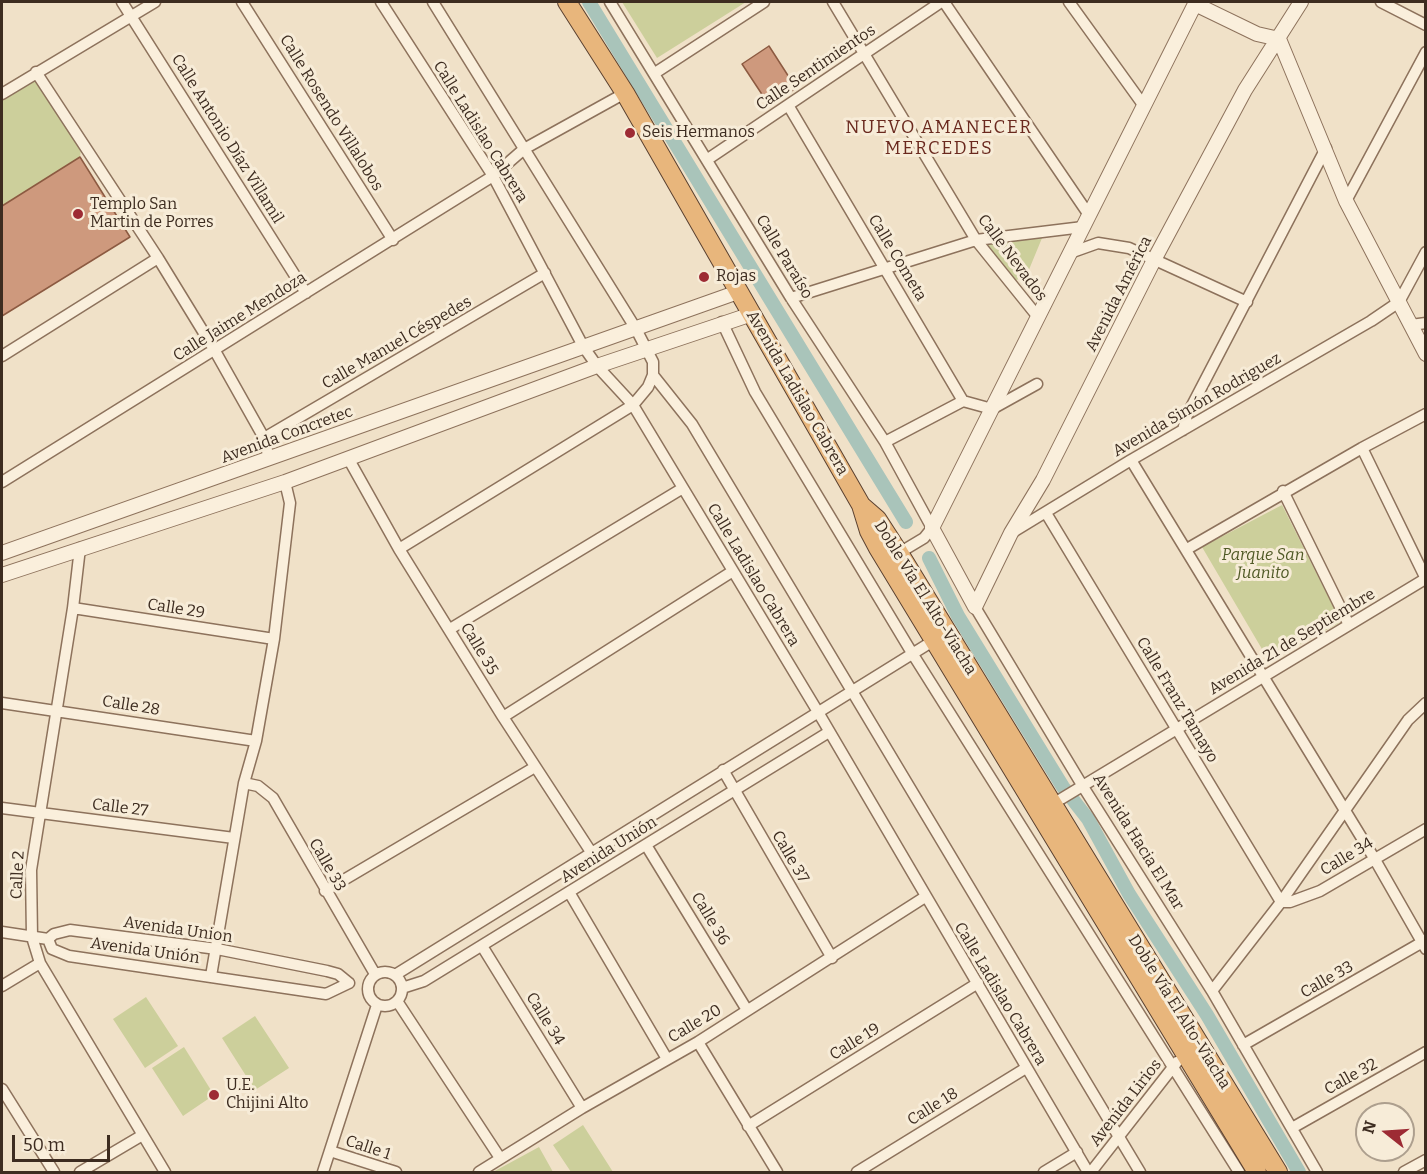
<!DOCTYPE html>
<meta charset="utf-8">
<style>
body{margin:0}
#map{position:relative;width:1427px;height:1174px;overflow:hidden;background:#f0e1c8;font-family:Bitter,serif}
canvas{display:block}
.frame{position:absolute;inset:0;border:3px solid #3d2c20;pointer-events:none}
.north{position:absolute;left:1355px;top:1102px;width:60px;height:60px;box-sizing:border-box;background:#f7ecd8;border:2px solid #ad9f8e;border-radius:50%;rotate:287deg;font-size:16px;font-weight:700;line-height:24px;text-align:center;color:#3d2c20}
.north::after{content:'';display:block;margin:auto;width:21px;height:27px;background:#9d2b34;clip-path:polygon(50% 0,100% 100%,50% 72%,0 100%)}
.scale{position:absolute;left:12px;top:1135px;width:98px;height:27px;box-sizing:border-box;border:3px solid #3d2c20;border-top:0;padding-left:8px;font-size:18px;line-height:21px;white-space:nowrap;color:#3d2c20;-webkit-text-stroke:4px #f7ecd8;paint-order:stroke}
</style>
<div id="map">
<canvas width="1427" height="1174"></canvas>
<div class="frame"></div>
<div class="north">N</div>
<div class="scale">50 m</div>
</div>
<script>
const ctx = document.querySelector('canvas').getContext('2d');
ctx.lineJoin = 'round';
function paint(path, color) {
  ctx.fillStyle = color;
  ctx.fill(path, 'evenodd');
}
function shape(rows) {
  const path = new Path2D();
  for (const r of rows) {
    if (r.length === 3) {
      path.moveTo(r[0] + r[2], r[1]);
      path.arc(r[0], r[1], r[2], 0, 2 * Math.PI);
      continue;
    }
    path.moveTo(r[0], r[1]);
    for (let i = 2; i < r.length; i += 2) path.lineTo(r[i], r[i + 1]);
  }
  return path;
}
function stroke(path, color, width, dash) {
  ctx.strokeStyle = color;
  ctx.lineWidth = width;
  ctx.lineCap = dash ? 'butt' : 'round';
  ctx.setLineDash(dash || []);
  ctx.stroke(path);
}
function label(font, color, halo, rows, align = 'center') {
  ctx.font = font + ' Bitter,serif';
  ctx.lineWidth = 6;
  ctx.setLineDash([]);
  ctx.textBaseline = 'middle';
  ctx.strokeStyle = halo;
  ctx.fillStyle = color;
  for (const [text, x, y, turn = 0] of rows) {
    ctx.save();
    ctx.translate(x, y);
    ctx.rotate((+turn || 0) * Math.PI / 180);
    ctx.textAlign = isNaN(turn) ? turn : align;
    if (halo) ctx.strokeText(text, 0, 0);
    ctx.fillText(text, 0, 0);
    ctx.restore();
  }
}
paint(shape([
 [622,2,746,2,657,58],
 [33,71,81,149,80,157,2,206,2,87,26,72],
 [1047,226,1028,272,1014,282,1002,272,985,243],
 [1282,505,1341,622,1269,661,1202,547],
 [146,997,178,1046,145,1068,113,1019],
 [255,1016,289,1068,255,1090,222,1038],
 [184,1047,214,1095,183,1116,152,1068],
 [583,1125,613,1172,571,1172,553,1145],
 [539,1147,553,1172,493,1172]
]), '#cccf9b');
stroke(shape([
 [589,2,906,522],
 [929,558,958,616,1063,787,1088,819,1129,894,1207,1015,1299,1172]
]), '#a9c4ba', 14);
const building = shape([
 [769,46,796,88,769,105,742,64,769,46],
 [80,157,130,237,2,316,2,206,80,157]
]);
paint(building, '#ce997d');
stroke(building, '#8c5a41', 1.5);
const minor = shape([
 [122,2,306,293],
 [242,2,393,240],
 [381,2,493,176,583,346,597,366,633,405,683,488,818,712,1088,1172],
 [610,2,791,298,885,442,932,528,924,538,899,553],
 [833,2,976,240,1038,317],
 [944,2,1089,215],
 [1069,2,1144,106],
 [1381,2,1426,25],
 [36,72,158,258,215,351,264,438,269,459],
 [655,73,764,2],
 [2,94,155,2],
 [788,105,963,401,992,409,1037,384],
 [708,159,941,2],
 [1346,201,1426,52],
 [1070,253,1098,243,1129,248,1247,302],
 [791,298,976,240,1083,227],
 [722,322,755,392,912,653,1239,1172],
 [1411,325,1426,323],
 [2,356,158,258],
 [653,375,692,424,1140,1172],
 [1183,430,1187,415,1326,148],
 [264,438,545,273],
 [885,442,963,401],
 [1362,448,1426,414],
 [348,458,399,549,503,717,591,852],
 [1131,460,1374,858,1426,949],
 [2,482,493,176,524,149,625,93],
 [1283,491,1349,625],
 [1046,513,1281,902],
 [1013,532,1131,460,1371,321,1399,302,1426,252],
 [80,548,73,608,31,870,32,937,40,963,165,1172],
 [399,549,633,405,648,387,653,375,653,362,636,329,433,2],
 [1187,549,1362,448,1426,579],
 [975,607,1082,785,1212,991,1317,1172],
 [73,608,274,639],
 [450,629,683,488],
 [2,703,256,741],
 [503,717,733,571],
 [723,770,832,958],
 [244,783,258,786,273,798,375,974],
 [1051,805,1425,579],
 [2,808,234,838],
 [646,845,747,1010],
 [325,891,535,767],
 [569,892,667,1059],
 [1281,902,1290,902,1320,891,1426,829],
 [2,932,48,939,54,934,70,930,217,949,327,971,338,974,349,983],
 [48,939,52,949,69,956,326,994,349,983],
 [482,946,582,1108],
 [385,989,17],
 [395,975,933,641],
 [211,976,244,783,256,741,274,639,290,503,285,482],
 [2,986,40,963],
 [402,988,424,981,829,732],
 [1212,991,1281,902,1408,720,1426,703],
 [397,1001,500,1158],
 [698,1042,777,1172],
 [1243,1045,1426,940],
 [2,1089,54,1172],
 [748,1126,978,983],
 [1292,1128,1426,1052],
 [330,1151,396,1172],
 [80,1172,141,1136],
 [323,1172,377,1005],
 [479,1172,582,1108,698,1042,925,897],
 [857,1172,1026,1068],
 [1044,1172,1077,1152],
 [1091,1172,1177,1062],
 [1404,1172,1426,1160]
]);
const tertiary = shape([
 [1195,4,1257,34,1279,39,1346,201,1426,354],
 [2,553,738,292],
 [2,575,285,482,597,366,752,314],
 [975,607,1011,533,1043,480,1154,260,1245,90,1301,2],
 [975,607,932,528,1196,2]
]);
const trunk = shape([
 [567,2,625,93,861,505,869,531,878,548,1257,1172],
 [862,506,877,519,899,553,1278,1172]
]);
stroke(minor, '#8d725c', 13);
stroke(tertiary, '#8d725c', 16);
stroke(trunk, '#5b4130', 20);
stroke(minor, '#faefdc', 10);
stroke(tertiary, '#faefdc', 14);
stroke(trunk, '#e8b67c', 18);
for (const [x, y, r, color] of [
 [630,133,6,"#9d2b34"],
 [78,214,6,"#9d2b34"],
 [704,277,6,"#9d2b34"],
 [214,1095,6,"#9d2b34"]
]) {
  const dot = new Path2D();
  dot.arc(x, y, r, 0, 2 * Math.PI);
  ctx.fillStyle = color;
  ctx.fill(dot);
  stroke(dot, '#f7ecd8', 2);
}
label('16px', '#3d2c20', '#f7ecd8', [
 ["Calle Sentimientos",816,68,-34],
 ["Calle Rosendo Villalobos",331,113,58],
 ["Calle Ladislao Cabrera",480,132,58],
 ["Calle Antonio Díaz Villamil",227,139,58],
 ["Calle Paraíso",784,257,59],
 ["Calle Cometa",897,258,59],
 ["Calle Nevados",1012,258,53],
 ["Avenida América",1119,294,-63],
 ["Calle Jaime Mendoza",240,317,-32],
 ["Calle Manuel Céspedes",397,343,-30],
 ["Avenida Ladislao Cabrera",797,393,60],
 ["Avenida Simón Rodriguez",1197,405,-30],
 ["Avenida Concretec",287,435,-20],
 ["Calle Ladislao Cabrera",753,575,59],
 ["Doble Vía El Alto-Viacha",925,598,58],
 ["Calle 29",176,609,9],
 ["Avenida 21 de Septiembre",1292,642,-31],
 ["Calle 35",479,649,59],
 ["Calle Franz Tamayo",1177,700,59],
 ["Calle 28",131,706,9],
 ["Calle 27",120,808,7],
 ["Avenida Hacia El Mar",1138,842,58],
 ["Avenida Unión",609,850,-32],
 ["Calle 37",790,857,60],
 ["Calle 34",1347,857,-31],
 ["Calle 33",327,865,60],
 ["Calle 2",18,875,-87],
 ["Calle 36",710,919,59],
 ["Avenida Union",178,930,8],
 ["Avenida Unión",145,951,8],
 ["Calle 33",1327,980,-30],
 ["Calle Ladislao Cabrera",1000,994,59],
 ["Doble Vía El Alto-Viacha",1179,1012,58],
 ["Calle 34",545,1019,58],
 ["Calle 20",695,1024,-31],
 ["Calle 19",855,1042,-32],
 ["Calle 32",1351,1077,-29],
 ["Avenida Lirios",1126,1103,-52],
 ["Calle 18",933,1107,-32],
 ["Calle 1",368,1148,18]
]);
label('16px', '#3d2c20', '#f7ecd8', [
 ["Seis Hermanos",642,133],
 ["Templo San",90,205],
 ["Martin de Porres",90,223],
 ["Rojas",716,277],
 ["U.E.",226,1086],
 ["Chijini Alto",226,1104]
], 'left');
label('italic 16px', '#505a26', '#f7ecd8', [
 ["Parque San",1263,556],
 ["Juanito",1263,574]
]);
ctx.letterSpacing = '1.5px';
label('18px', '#6a291e', '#f7ecd8', [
 ["NUEVO AMANECER",939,128],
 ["MERCEDES",939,149]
]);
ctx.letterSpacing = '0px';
</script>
